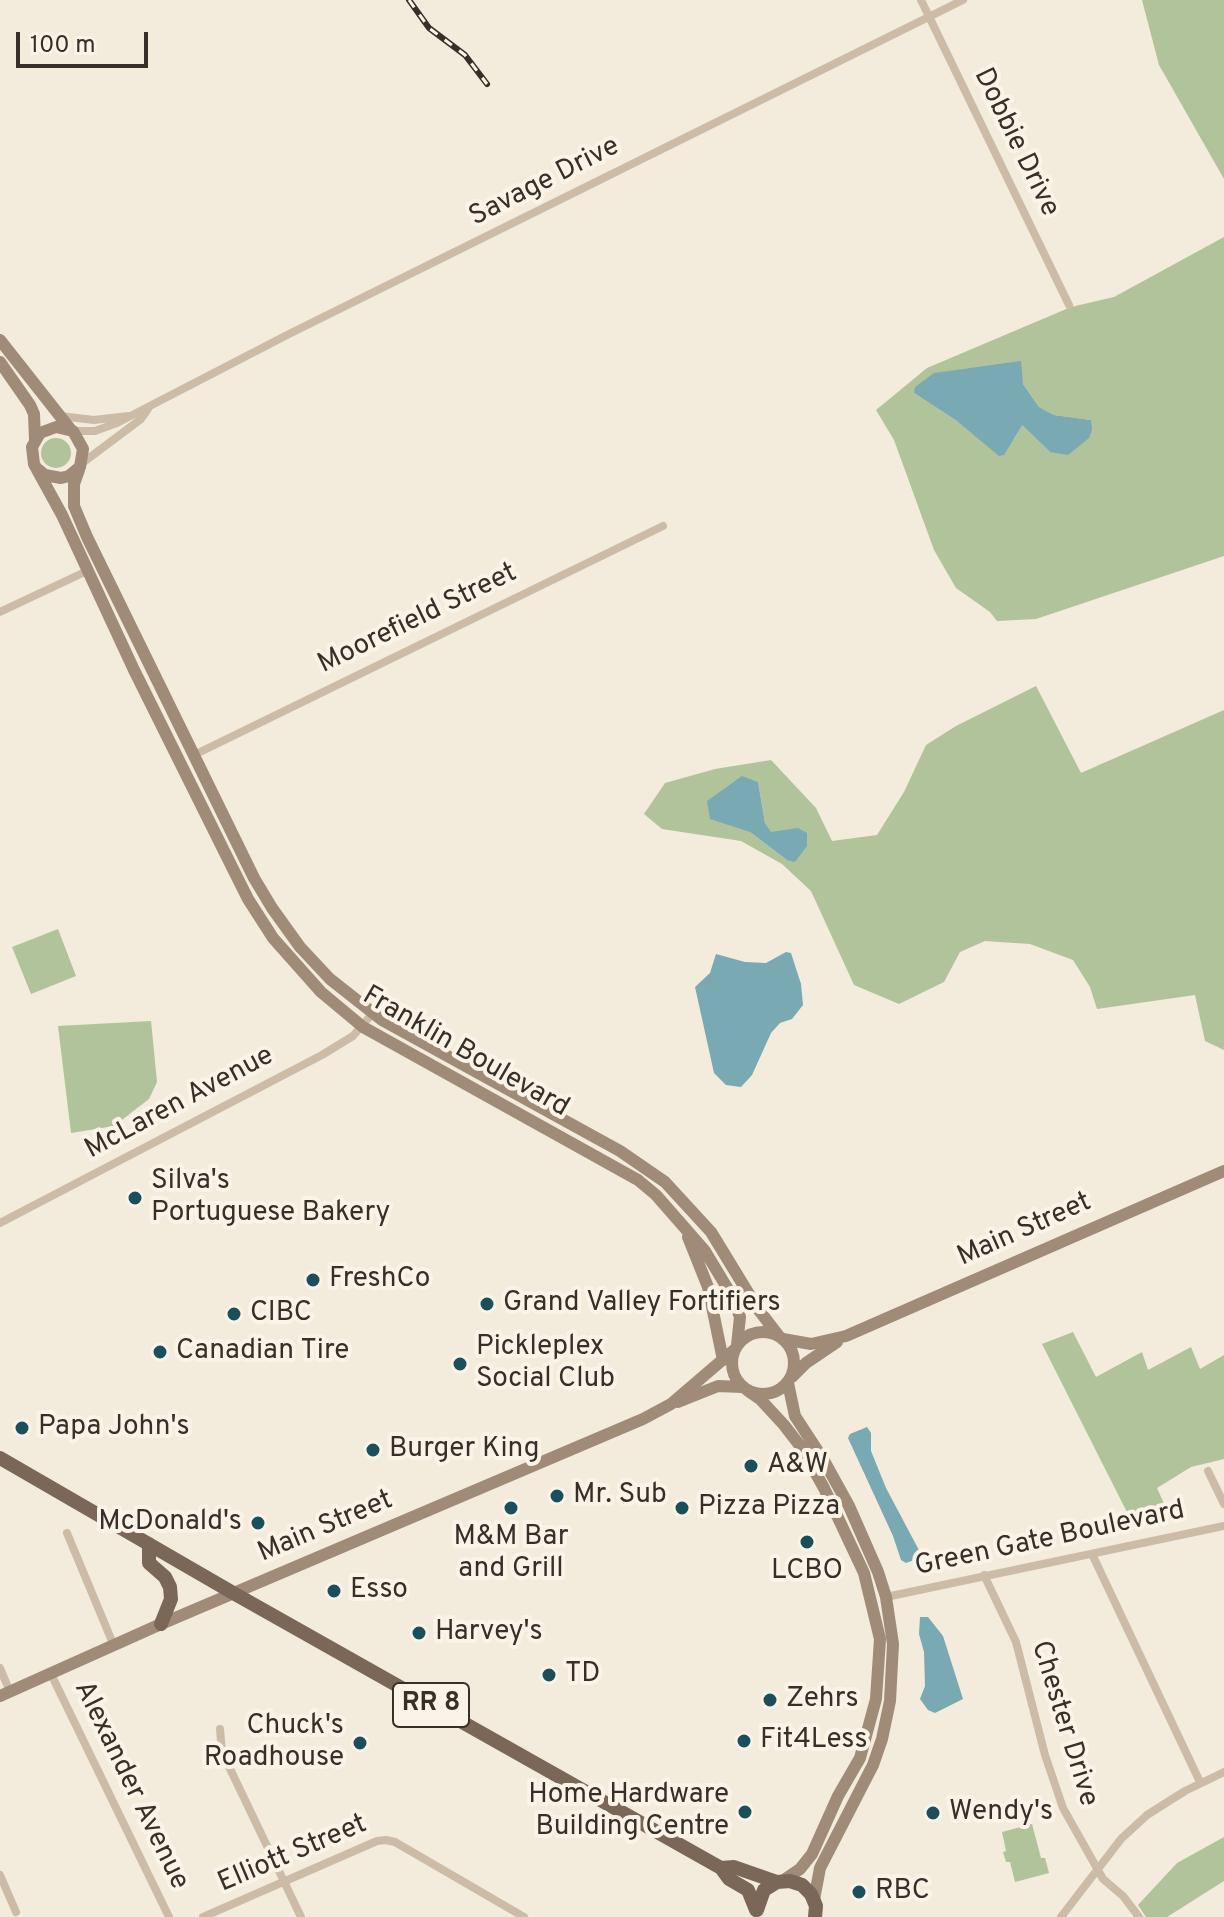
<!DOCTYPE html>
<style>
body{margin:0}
#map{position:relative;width:1224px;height:1917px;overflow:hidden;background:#f3ebdb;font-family:Overpass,sans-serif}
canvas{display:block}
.scale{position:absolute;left:16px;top:32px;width:132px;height:36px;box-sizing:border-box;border:4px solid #382f28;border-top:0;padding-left:10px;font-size:24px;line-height:28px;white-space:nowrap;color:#382f28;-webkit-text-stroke:6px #faf4e8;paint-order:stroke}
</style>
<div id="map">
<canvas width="1224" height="1917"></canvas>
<div class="scale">100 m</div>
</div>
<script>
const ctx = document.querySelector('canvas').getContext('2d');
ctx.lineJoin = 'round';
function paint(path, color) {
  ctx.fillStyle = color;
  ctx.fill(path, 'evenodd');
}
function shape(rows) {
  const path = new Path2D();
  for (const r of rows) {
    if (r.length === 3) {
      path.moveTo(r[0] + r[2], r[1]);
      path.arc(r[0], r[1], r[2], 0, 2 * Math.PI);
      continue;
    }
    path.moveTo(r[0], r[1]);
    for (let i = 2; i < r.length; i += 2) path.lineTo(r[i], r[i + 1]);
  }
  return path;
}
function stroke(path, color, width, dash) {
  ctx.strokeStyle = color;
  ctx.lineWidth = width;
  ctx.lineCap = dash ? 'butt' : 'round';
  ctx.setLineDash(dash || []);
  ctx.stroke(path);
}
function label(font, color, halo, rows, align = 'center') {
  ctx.font = font + ' Overpass,sans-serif';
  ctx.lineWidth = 8;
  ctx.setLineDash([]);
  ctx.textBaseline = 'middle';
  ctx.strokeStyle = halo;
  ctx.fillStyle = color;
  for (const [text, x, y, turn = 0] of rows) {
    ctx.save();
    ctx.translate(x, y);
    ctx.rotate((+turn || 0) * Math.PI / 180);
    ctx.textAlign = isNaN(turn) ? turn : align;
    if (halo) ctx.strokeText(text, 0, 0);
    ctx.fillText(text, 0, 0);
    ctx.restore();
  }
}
paint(shape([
 [1142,0,1224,0,1224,179,1159,65],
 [1224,237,1224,556,1036,619,997,621,990,612,956,588,934,550,894,440,876,410,927,368,1071,307,1114,297],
 [1023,384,1039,407,1054,415,1090,420,1050,452,1022,425,957,421,914,393],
 [56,453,15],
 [1036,686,1081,773,1224,710,1224,1050,1205,1041,1195,995,1097,1009,1090,987,1073,960,1030,944,985,941,960,952,944,982,899,1004,854,985,811,891,782,864,741,841,662,829,644,814,665,783,715,769,771,760,816,808,832,841,877,835,904,792,926,745,956,726],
 [758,782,765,823,787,860,750,832],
 [58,929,76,976,31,994,12,947],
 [151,1021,157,1082,149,1099,114,1126,71,1133,58,1026],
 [1073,1332,1096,1377,1142,1352,1148,1370,1191,1347,1200,1369,1224,1355,1224,1459,1191,1467,1157,1488,1171,1519,1135,1528,1042,1344],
 [1032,1824,1041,1858,1045,1858,1049,1873,1015,1882,1010,1862,1006,1862,1003,1852,1006,1851,1002,1832],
 [1224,1837,1224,1881,1167,1917,1146,1917,1138,1905,1177,1863]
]), '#b1c39b');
paint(shape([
 [1021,361,1023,384,1039,407,1054,415,1091,420,1092,430,1089,438,1068,455,1050,452,1022,425,1004,455,999,456,957,421,914,393,915,387,934,373],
 [742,776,758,782,765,823,771,832,798,828,807,833,807,846,795,862,787,860,750,832,710,819,707,801],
 [786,952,791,953,801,984,803,1005,792,1019,780,1023,771,1033,752,1075,741,1087,726,1085,714,1073,695,987,710,973,716,954,745,962,766,963],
 [867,1427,871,1433,871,1451,886,1488,921,1554,917,1559,906,1563,901,1560,893,1536,848,1438,850,1434],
 [920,1617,928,1617,943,1636,963,1699,935,1713,928,1710,920,1699,925,1686,924,1652,919,1634]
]), '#79a9b2');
stroke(shape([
 [921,0,1069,305],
 [60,416,94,420,128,416],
 [73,431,95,431,117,423,289,334,963,0],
 [81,464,141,419,148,409],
 [0,612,87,571],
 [194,755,663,526],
 [0,1223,322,1055,353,1036,373,1013],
 [1208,1471,1224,1504],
 [67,1533,114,1646],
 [1092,1554,1200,1782],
 [984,1575,1016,1642,1045,1755,1063,1808,1103,1879,1123,1896,1139,1917],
 [886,1597,1224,1526],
 [0,1668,10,1692],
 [51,1674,169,1917],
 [220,1729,222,1752,301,1917],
 [0,1875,16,1912],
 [203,1917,377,1841,386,1840,395,1842,524,1917],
 [1061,1917,1121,1839,1147,1815,1185,1791,1224,1772]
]), '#ccbca7', 8);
stroke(shape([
 [0,340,71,430],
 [0,362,30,405,34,414,35,440],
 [39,470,45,475,61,478,69,476,80,467,83,449,73,431,56,427,40,433,32,447,34,464,62,515,134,670,232,867,248,899,273,938,321,992,363,1027,638,1180,656,1195,705,1251,732,1296,740,1317,737,1345],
 [79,470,74,484,74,506,87,537,254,878,272,908,300,947,330,979,382,1020,620,1151,665,1182,711,1232,758,1309,778,1335],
 [688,1237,708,1287,723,1360],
 [763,1363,31],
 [783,1339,811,1344,846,1336,1224,1171],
 [792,1377,806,1363,837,1342],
 [788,1383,795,1416,823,1459,849,1506,878,1572,886,1597,893,1644,890,1701,882,1739,873,1765,820,1868,814,1900],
 [747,1390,760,1399,784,1425,801,1447,824,1488,864,1573,880,1639,876,1699,860,1758,838,1796,812,1854,800,1869,784,1880],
 [678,1402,718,1386,742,1387],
 [0,1696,161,1624,643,1419,671,1404,734,1350]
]), '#a08b78', 12);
stroke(shape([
 [0,1458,235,1594,721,1868,729,1879,748,1890,756,1910],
 [149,1544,149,1563,165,1577,170,1587,171,1599,161,1624],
 [721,1868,734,1867,777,1882],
 [757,1910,764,1890,777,1882,790,1881,802,1885,811,1894,816,1906,815,1917]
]), '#7a6758', 14);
const rail = shape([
 [409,0,429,28,465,55,487,84]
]);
stroke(rail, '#382f28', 6);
stroke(rail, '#faf4e8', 3, [9]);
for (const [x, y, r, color] of [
 [135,1198,8,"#1b505b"],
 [313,1280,8,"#1b505b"],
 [487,1304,8,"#1b505b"],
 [234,1314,8,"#1b505b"],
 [160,1352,8,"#1b505b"],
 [460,1364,8,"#1b505b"],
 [22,1428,8,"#1b505b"],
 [373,1450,8,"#1b505b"],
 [751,1466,8,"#1b505b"],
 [557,1496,8,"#1b505b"],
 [511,1508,8,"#1b505b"],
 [682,1508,8,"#1b505b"],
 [258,1523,8,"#1b505b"],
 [807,1542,8,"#1b505b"],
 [334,1591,8,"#1b505b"],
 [419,1633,8,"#1b505b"],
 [549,1675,8,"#1b505b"],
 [770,1700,8,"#1b505b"],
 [744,1741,8,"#1b505b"],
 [360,1743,8,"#1b505b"],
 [745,1812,8,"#1b505b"],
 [933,1813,8,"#1b505b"],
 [859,1892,8,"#1b505b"]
]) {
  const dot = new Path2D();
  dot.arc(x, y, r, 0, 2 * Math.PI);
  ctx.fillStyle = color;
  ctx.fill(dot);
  stroke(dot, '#faf4e8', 3);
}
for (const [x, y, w] of [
 [431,1705,76]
]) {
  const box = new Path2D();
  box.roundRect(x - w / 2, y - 22, w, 44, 6);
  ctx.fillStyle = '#faf4e8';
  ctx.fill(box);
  stroke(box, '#382f28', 2);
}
label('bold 26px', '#382f28', null, [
 ["RR 8",431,1705]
]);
label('28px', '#382f28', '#faf4e8', [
 ["Dobbie Drive",1015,143,64],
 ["Savage Drive",545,183,-27],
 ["Moorefield Street",418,620,-26],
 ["Franklin Boulevard",465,1053,30],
 ["McLaren Avenue",180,1104,-28],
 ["Main Street",1025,1231,-24],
 ["Main Street",326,1528,-23],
 ["Green Gate Boulevard",1050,1540,-12],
 ["Chester Drive",1063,1724,73],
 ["Alexander Avenue",130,1786,64],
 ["Elliott Street",293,1855,-23]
]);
label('28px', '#382f28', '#faf4e8', [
 ["Silva's",151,1182],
 ["Portuguese Bakery",151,1214],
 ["FreshCo",329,1280],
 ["Grand Valley Fortifiers",503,1304],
 ["CIBC",250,1314],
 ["Pickleplex",476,1348],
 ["Social Club",476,1380],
 ["Canadian Tire",176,1352],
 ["Papa John's",38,1428],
 ["Burger King",389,1450],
 ["A&W",767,1466],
 ["Mr. Sub",573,1496],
 ["Pizza Pizza",698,1508],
 ["McDonald's",242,1523,"right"],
 ["M&M Bar",511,1538,"center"],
 ["and Grill",511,1570,"center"],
 ["LCBO",807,1572,"center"],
 ["Esso",350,1591],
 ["Harvey's",435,1633],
 ["TD",565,1675],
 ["Zehrs",786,1700],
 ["Chuck's",344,1727,"right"],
 ["Roadhouse",344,1759,"right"],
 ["Fit4Less",760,1741],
 ["Home Hardware",729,1796,"right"],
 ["Building Centre",729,1828,"right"],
 ["Wendy's",949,1813],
 ["RBC",875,1892]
], 'left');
</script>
